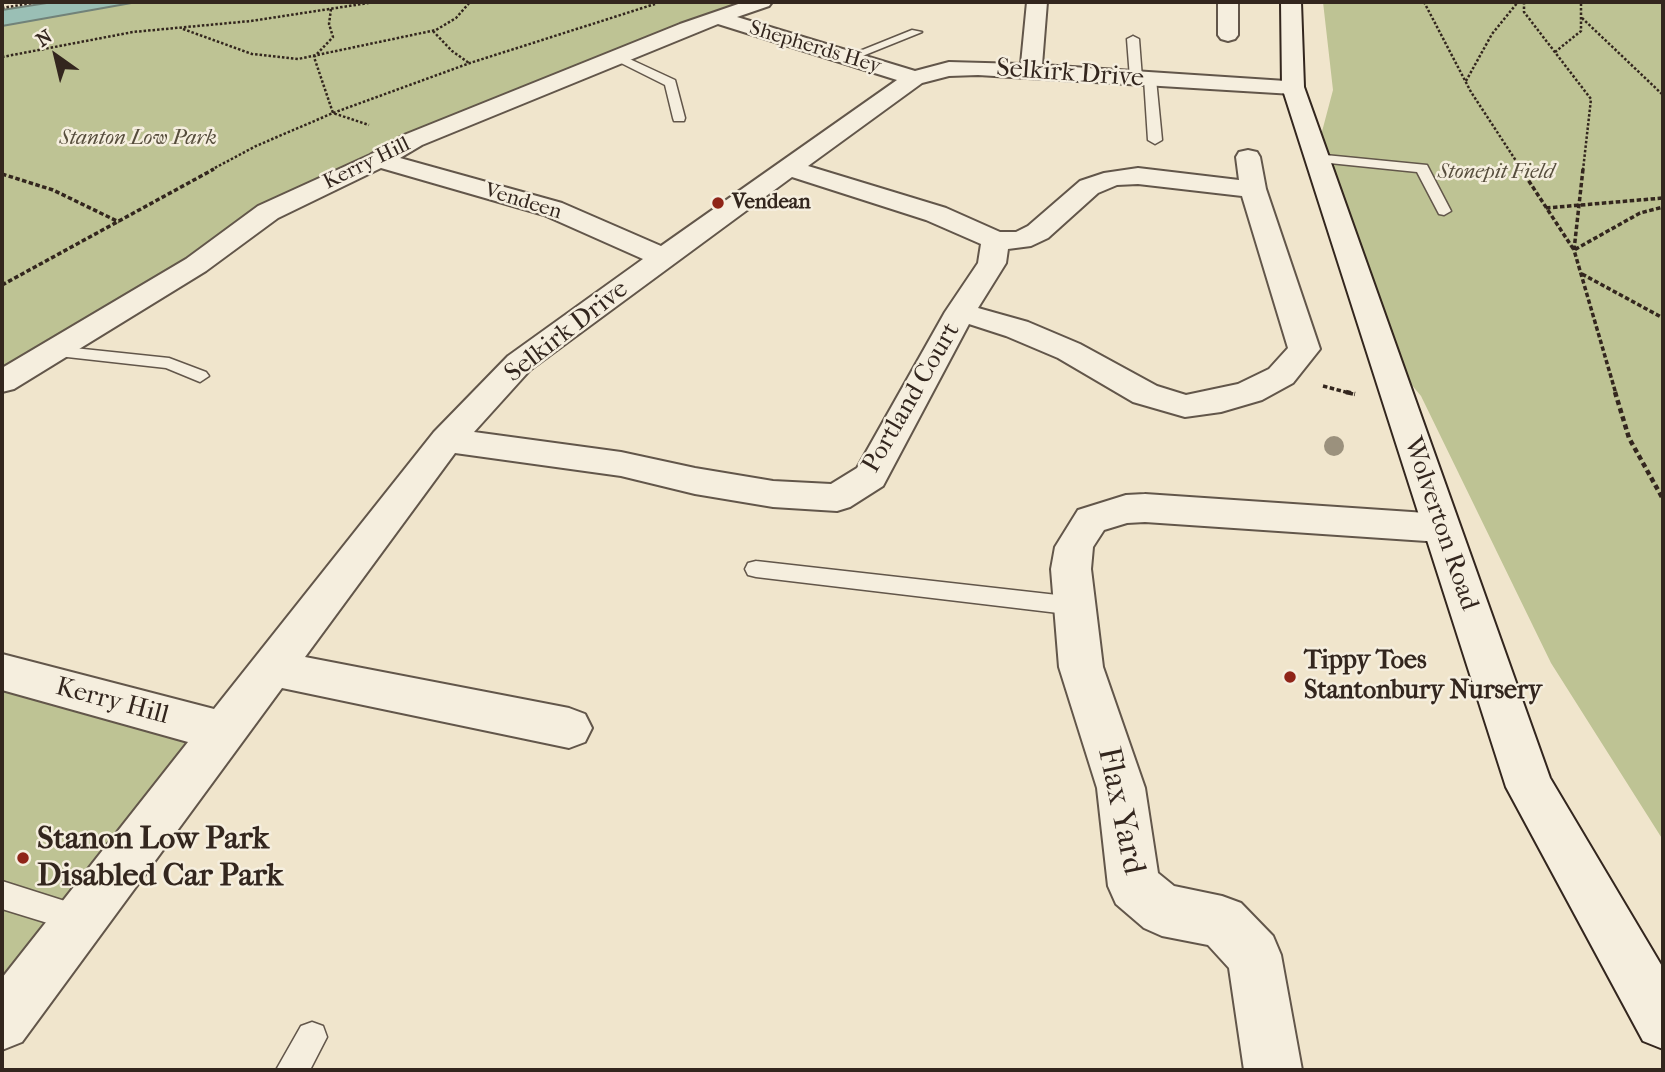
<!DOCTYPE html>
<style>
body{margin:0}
#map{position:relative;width:1665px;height:1072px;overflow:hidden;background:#f0e5cc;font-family:"IM FELL French Canon",serif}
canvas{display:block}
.frame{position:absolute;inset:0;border:4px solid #33261e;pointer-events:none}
.north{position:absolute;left:21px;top:21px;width:70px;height:70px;-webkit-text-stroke:5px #f5eede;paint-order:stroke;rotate:326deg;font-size:19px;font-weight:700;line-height:28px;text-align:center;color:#33261e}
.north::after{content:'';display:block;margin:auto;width:24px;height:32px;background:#33261e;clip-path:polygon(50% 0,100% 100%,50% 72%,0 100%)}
</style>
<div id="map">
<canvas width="1665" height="1072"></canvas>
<div class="frame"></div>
<div class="north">N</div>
</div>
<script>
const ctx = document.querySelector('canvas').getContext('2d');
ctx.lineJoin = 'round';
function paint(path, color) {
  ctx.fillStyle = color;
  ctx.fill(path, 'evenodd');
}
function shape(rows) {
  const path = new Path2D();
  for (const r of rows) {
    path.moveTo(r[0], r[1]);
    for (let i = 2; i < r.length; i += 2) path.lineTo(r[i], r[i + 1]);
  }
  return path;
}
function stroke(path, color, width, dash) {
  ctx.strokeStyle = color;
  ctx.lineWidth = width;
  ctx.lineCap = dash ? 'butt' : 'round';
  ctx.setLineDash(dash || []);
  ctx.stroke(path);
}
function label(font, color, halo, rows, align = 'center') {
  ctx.font = font + ' "IM FELL French Canon",serif';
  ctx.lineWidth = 5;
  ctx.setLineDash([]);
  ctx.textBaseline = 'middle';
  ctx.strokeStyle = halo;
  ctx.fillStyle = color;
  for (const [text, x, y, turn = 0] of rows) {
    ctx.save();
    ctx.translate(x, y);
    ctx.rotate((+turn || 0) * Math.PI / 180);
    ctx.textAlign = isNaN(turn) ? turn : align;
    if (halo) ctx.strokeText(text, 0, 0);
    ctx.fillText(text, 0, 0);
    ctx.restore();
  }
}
paint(shape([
 [137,2,762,2,716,17,268,212,2,382,2,26],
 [1323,2,1663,2,1663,840,1551,663,1421,396,1379,346,1315,158,1333,90],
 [2,672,222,731,2,1022]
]), '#bec394');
const water = shape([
 [53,2,137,2,2,26,2,10,53,2]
]);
paint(water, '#9abfb5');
stroke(water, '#718279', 2);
const lane = shape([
 [912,30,922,32,850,61,840,59,912,30],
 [1133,36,1139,39,1142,78,1136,82,1130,78,1127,39,1133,36],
 [613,55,621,55,675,80,685,118,684,121,674,121,673,118,665,85,613,59,613,55],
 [1150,75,1156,79,1162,140,1155,144,1148,140,1144,79,1150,75],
 [1315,154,1427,165,1451,211,1444,215,1439,214,1417,172,1310,161,1310,155,1315,154],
 [55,346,169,358,206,372,209,376,200,382,166,368,49,355,46,351,49,347,55,346],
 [756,561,1075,597,1083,600,1086,606,1083,612,1075,615,756,577,748,575,745,569,748,563,756,561],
 [2,881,90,909,94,919,90,929,80,933,2,909,2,881],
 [312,1022,323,1026,327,1037,310,1070,276,1070,301,1026,312,1022]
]);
const street = shape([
 [744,2,772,2,769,6,737,17,915,71,949,62,1021,64,1027,2,1047,2,1042,65,1301,82,1304,87,1301,92,1293,94,978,75,949,76,922,83,808,166,946,208,1000,232,1016,232,1028,226,1080,181,1104,173,1138,168,1239,180,1236,157,1239,152,1248,150,1257,152,1260,157,1266,189,1320,349,1293,383,1262,400,1221,412,1185,417,1133,402,1058,358,1006,336,969,324,883,486,850,507,837,511,773,507,695,494,621,476,455,453,305,657,569,708,585,714,592,728,585,742,569,748,282,688,22,1042,2,1050,2,978,188,742,2,690,2,654,214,709,434,432,508,356,643,259,544,215,381,168,278,218,206,271,14,389,2,392,2,368,186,259,258,206,370,155,404,135,680,24,744,2],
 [718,24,897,80,661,246,562,203,400,158,422,145,718,24],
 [792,177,926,220,981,244,978,263,945,312,857,468,831,484,773,481,695,468,621,452,474,432,530,370,792,177],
 [1138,184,1242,196,1288,348,1269,369,1238,384,1186,395,1157,386,1080,344,1028,322,978,308,1006,263,1008,249,1031,246,1048,238,1098,193,1117,185,1138,184],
 [1218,2,1238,2,1238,35,1235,39,1228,41,1221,39,1218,35,1218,2],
 [1145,494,1441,514,1455,518,1460,528,1455,538,1441,542,1145,522,1127,523,1104,530,1093,547,1091,569,1103,667,1145,788,1158,873,1174,886,1222,896,1241,903,1273,936,1281,955,1302,1070,1244,1070,1229,968,1208,945,1162,936,1144,928,1116,904,1108,886,1097,788,1059,667,1051,569,1055,547,1078,510,1126,495,1145,494]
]);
const secondary = shape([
 [1281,2,1301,2,1304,87,1550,778,1663,968,1663,1049,1643,1041,1506,787,1282,87,1281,2]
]);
stroke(lane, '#62564a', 3);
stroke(street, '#62564a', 4);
stroke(secondary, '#33261e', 4);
stroke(shape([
 [1424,2,1471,92,1522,170],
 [1524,2,1524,12,1591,99,1583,170],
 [2,8,38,2],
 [331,9,329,24,333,37,314,57,333,113,369,125],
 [1582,18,1663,95],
 [183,29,252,54,298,59,436,30,456,18,470,2],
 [433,31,452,51,469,63],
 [1555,52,1581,31,1581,2],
 [2,57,133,32,251,21,375,2],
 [1466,81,1492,34,1518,2],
 [211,170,256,146,333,113,470,63,655,4]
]), '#33261e', 2.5, [2.5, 2]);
stroke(shape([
 [1521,169,1574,250,1640,213,1663,207],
 [1583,169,1574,250,1616,394],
 [2,174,53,190,119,222],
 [1546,208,1663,198],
 [1582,274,1663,318],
 [2,285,214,169],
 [1323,386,1353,394]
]), '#33261e', 3.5, [4.5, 2.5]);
stroke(shape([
 [1346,392,1355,394],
 [1615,392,1629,438,1663,499]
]), '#33261e', 4.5, [5, 3.5]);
paint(lane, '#f5eede');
paint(street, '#f5eede');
paint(secondary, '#f5eede');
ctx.fillStyle = '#9b917d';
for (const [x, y] of [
 [1334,446]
]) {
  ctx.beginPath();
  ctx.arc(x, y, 10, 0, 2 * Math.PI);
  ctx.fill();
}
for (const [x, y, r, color] of [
 [718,203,7,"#8f2418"],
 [1290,677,7,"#8f2418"],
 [23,858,7,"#8f2418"]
]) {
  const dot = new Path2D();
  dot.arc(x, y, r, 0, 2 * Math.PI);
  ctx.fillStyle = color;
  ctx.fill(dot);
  stroke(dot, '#f5eede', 2.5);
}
label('21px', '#33261e', '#f5eede', [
 ["Shepherds Hey",815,48,17],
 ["Kerry Hill",367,164,-26],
 ["Vendeen",523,202,17]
]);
label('italic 21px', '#564d3c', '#f5eede', [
 ["Stanton Low Park",138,139],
 ["Stonepit Field",1496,173]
]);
label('bold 21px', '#33261e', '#f5eede', [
 ["Vendean",732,203]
], 'left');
label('26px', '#33261e', '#f5eede', [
 ["Selkirk Drive",1070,74,4],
 ["Selkirk Drive",567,332,-38],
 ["Portland Court",912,398,-60],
 ["Wolverton Road",1440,524,71],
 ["Kerry Hill",112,702,15]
]);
label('bold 26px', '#33261e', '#f5eede', [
 ["Tippy Toes",1304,662],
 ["Stantonbury Nursery",1304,692]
], 'left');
label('32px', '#33261e', '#f5eede', [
 ["Flax Yard",1120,811,78]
]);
label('bold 32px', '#33261e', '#f5eede', [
 ["Stanon Low Park",37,840],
 ["Disabled Car Park",37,877]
], 'left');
</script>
